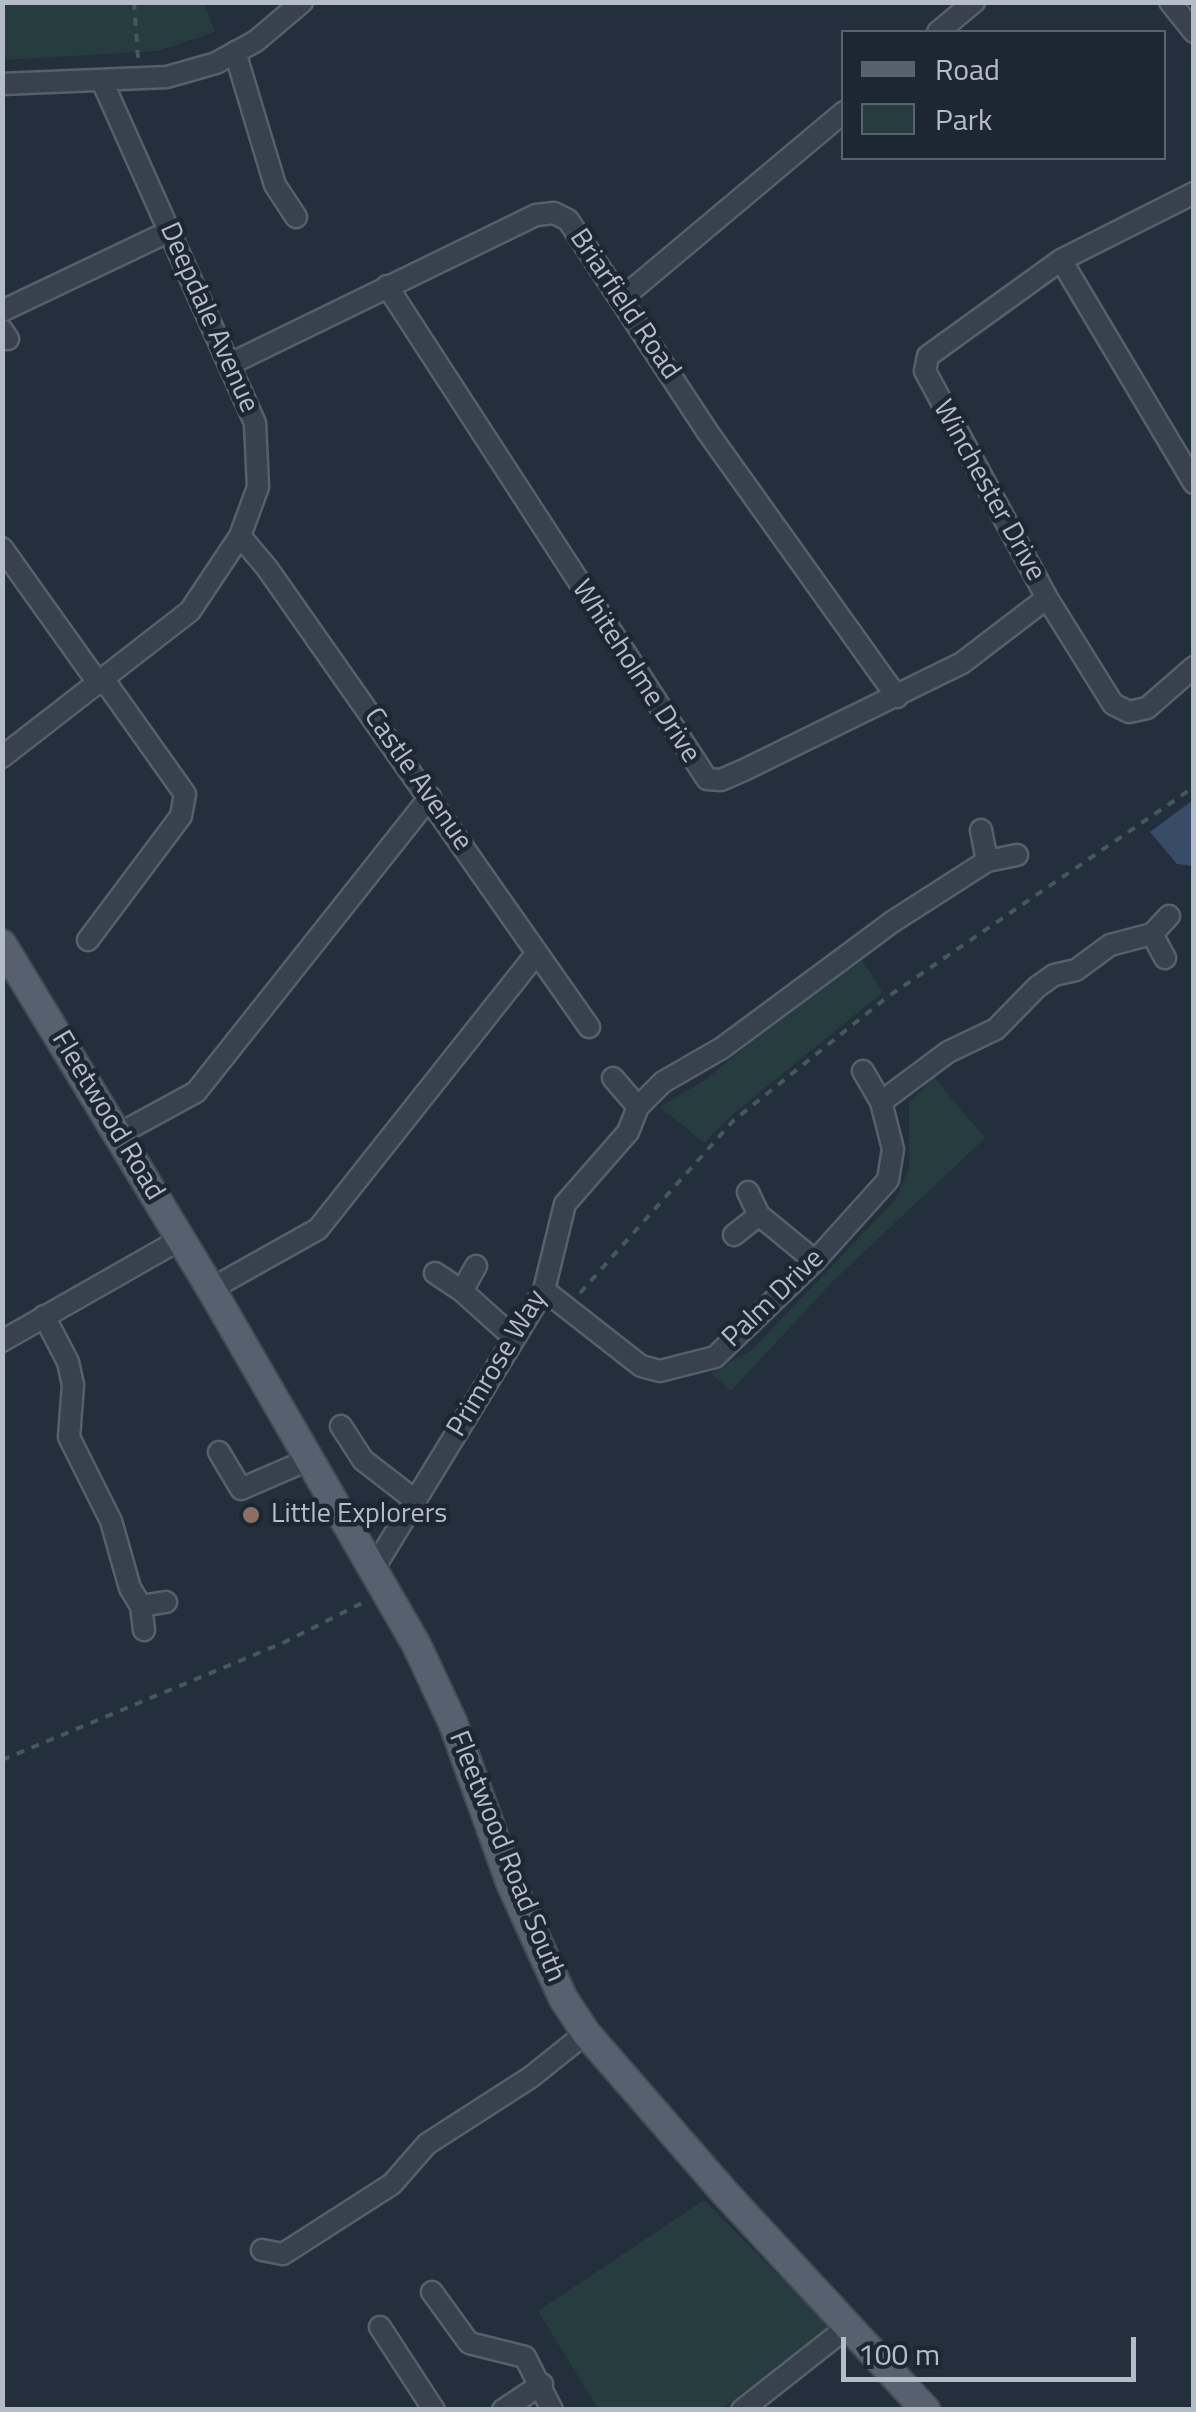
<!DOCTYPE html>
<style>
body{margin:0}
#map{position:relative;width:1196px;height:2412px;overflow:hidden;background:#242f3e;font-family:"Titillium Web",sans-serif}
canvas{display:block}
.frame{position:absolute;inset:0;border:5px solid #b4bcc9;pointer-events:none}
.legend{position:absolute;left:841px;top:30px;width:325px;height:130px;box-sizing:border-box;background:#1d2633;border:2px solid #59626f;margin:0;padding:12px 18px;list-style:none;font-size:30px;color:#b4bcc9}
.legend li{display:flex;align-items:center;gap:20px;height:50px}
.legend b{width:50px;border:2px solid #59626f}
.scale{position:absolute;left:841px;top:2337px;width:295px;height:45px;box-sizing:border-box;border:5px solid #b4bcc9;border-top:0;padding-left:12px;font-size:30px;line-height:35px;white-space:nowrap;color:#b4bcc9;-webkit-text-stroke:8px #1d2633;paint-order:stroke}
</style>
<div id="map">
<canvas width="1196" height="2412"></canvas>
<div class="frame"></div>
<ul class="legend">
<li><b style="height:12px;background:#56606e"></b>Road</li>
<li><b style="height:28px;background:#263c3f"></b>Park</li>
</ul>
<div class="scale">100 m</div>
</div>
<script>
const ctx = document.querySelector('canvas').getContext('2d');
ctx.lineJoin = 'round';
function paint(path, color) {
  ctx.fillStyle = color;
  ctx.fill(path, 'evenodd');
}
function shape(rows) {
  const path = new Path2D();
  for (const r of rows) {
    path.moveTo(r[0], r[1]);
    for (let i = 2; i < r.length; i += 2) path.lineTo(r[i], r[i + 1]);
  }
  return path;
}
function stroke(path, color, width, dash) {
  ctx.strokeStyle = color;
  ctx.lineWidth = width;
  ctx.lineCap = dash ? 'butt' : 'round';
  ctx.setLineDash(dash || []);
  ctx.stroke(path);
}
function label(font, color, halo, rows, align = 'center') {
  ctx.font = font + ' "Titillium Web",sans-serif';
  ctx.lineWidth = 9;
  ctx.setLineDash([]);
  ctx.textBaseline = 'middle';
  ctx.strokeStyle = halo;
  ctx.fillStyle = color;
  for (const [text, x, y, turn = 0] of rows) {
    ctx.save();
    ctx.translate(x, y);
    ctx.rotate((+turn || 0) * Math.PI / 180);
    ctx.textAlign = isNaN(turn) ? turn : align;
    if (halo) ctx.strokeText(text, 0, 0);
    ctx.fillText(text, 0, 0);
    ctx.restore();
  }
}
paint(shape([
 [2,3,204,3,215,32,158,51,3,60],
 [861,959,883,992,733,1114,704,1143,660,1107,706,1079,837,971],
 [934,1077,985,1138,833,1281,731,1391,710,1373,752,1350,895,1200,909,1168,909,1103],
 [704,2200,830,2327,722,2409,598,2409,538,2311]
]), '#263c3f');
paint(shape([
 [1193,800,1193,866,1177,864,1150,832]
]), '#394c67');
const minor = shape([
 [1170,2,1194,32],
 [938,32,974,2],
 [235,52,275,185,296,217],
 [2,84,167,77,216,63,256,41,302,2],
 [1194,193,1061,260,928,356,925,371,1047,598,1113,704,1129,712,1147,708,1194,667],
 [1061,260,1194,483],
 [387,286,707,779,721,780,744,770,962,663,1047,598],
 [621,299,844,112],
 [2,311,170,231],
 [2,330,8,339],
 [230,364,536,215,554,213,568,220,709,434,897,697],
 [240,536,267,568,589,1027],
 [2,548,99,684],
 [2,757,190,611,240,536,258,487,255,423,102,81],
 [987,861,1017,855],
 [1152,934,1169,916],
 [88,940,181,816,185,794,104,680],
 [613,1078,638,1107],
 [881,1102,948,1052,996,1029,1037,987,1054,975,1076,970,1110,945,1152,934,1165,958],
 [119,1134,196,1092,430,797],
 [748,1192,759,1215,815,1261],
 [734,1235,759,1215],
 [435,1273,462,1291,513,1337],
 [211,1289,318,1229,537,953],
 [544,1290,641,1366,660,1371,715,1357,815,1261,888,1180,893,1149,881,1102,863,1071],
 [462,1291,476,1266],
 [44,1316,68,1362,73,1385,69,1437,111,1521,130,1588,141,1606,166,1602],
 [2,1341,181,1239],
 [341,1426,363,1460,416,1501],
 [219,1452,241,1489,310,1459],
 [374,1568,544,1290,565,1204,628,1132,638,1107,663,1082,722,1048,892,922,987,861,981,830],
 [141,1606,144,1630],
 [262,2250,283,2254,392,2184,427,2144,531,2077,586,2033],
 [432,2292,469,2343,525,2357,552,2410],
 [380,2327,434,2410],
 [503,2410,542,2384],
 [742,2410,850,2325]
]);
const major = shape([
 [2,944,211,1289,416,1644,453,1723,511,1884,563,1998,586,2033,725,2193,926,2410]
]);
stroke(minor, '#565f6c', 25);
stroke(major, '#414a57', 32);
stroke(shape([
 [134,2,138,59],
 [580,1293,733,1121,886,998,1194,787],
 [2,1760,285,1642,364,1602]
]), '#44595c', 4, [8, 8]);
stroke(minor, '#38414e', 20);
stroke(major, '#56606e', 28);
for (const [x, y, r, color] of [
 [251,1515,10,"#8d6e63"]
]) {
  const dot = new Path2D();
  dot.arc(x, y, r, 0, 2 * Math.PI);
  ctx.fillStyle = color;
  ctx.fill(dot);
  stroke(dot, '#1d2633', 4);
}
label('28px', '#b4bcc9', '#1d2633', [
 ["Briarfield Road",624,305,56],
 ["Deepdale Avenue",208,318,66],
 ["Winchester Drive",988,491,61],
 ["Whiteholme Drive",635,672,57],
 ["Castle Avenue",417,780,55],
 ["Fleetwood Road",107,1116,59],
 ["Palm Drive",774,1299,-44],
 ["Primrose Way",498,1364,-59],
 ["Fleetwood Road South",506,1857,68]
]);
label('28px', '#b4bcc9', '#1d2633', [
 ["Little Explorers",271,1515]
], 'left');
</script>
